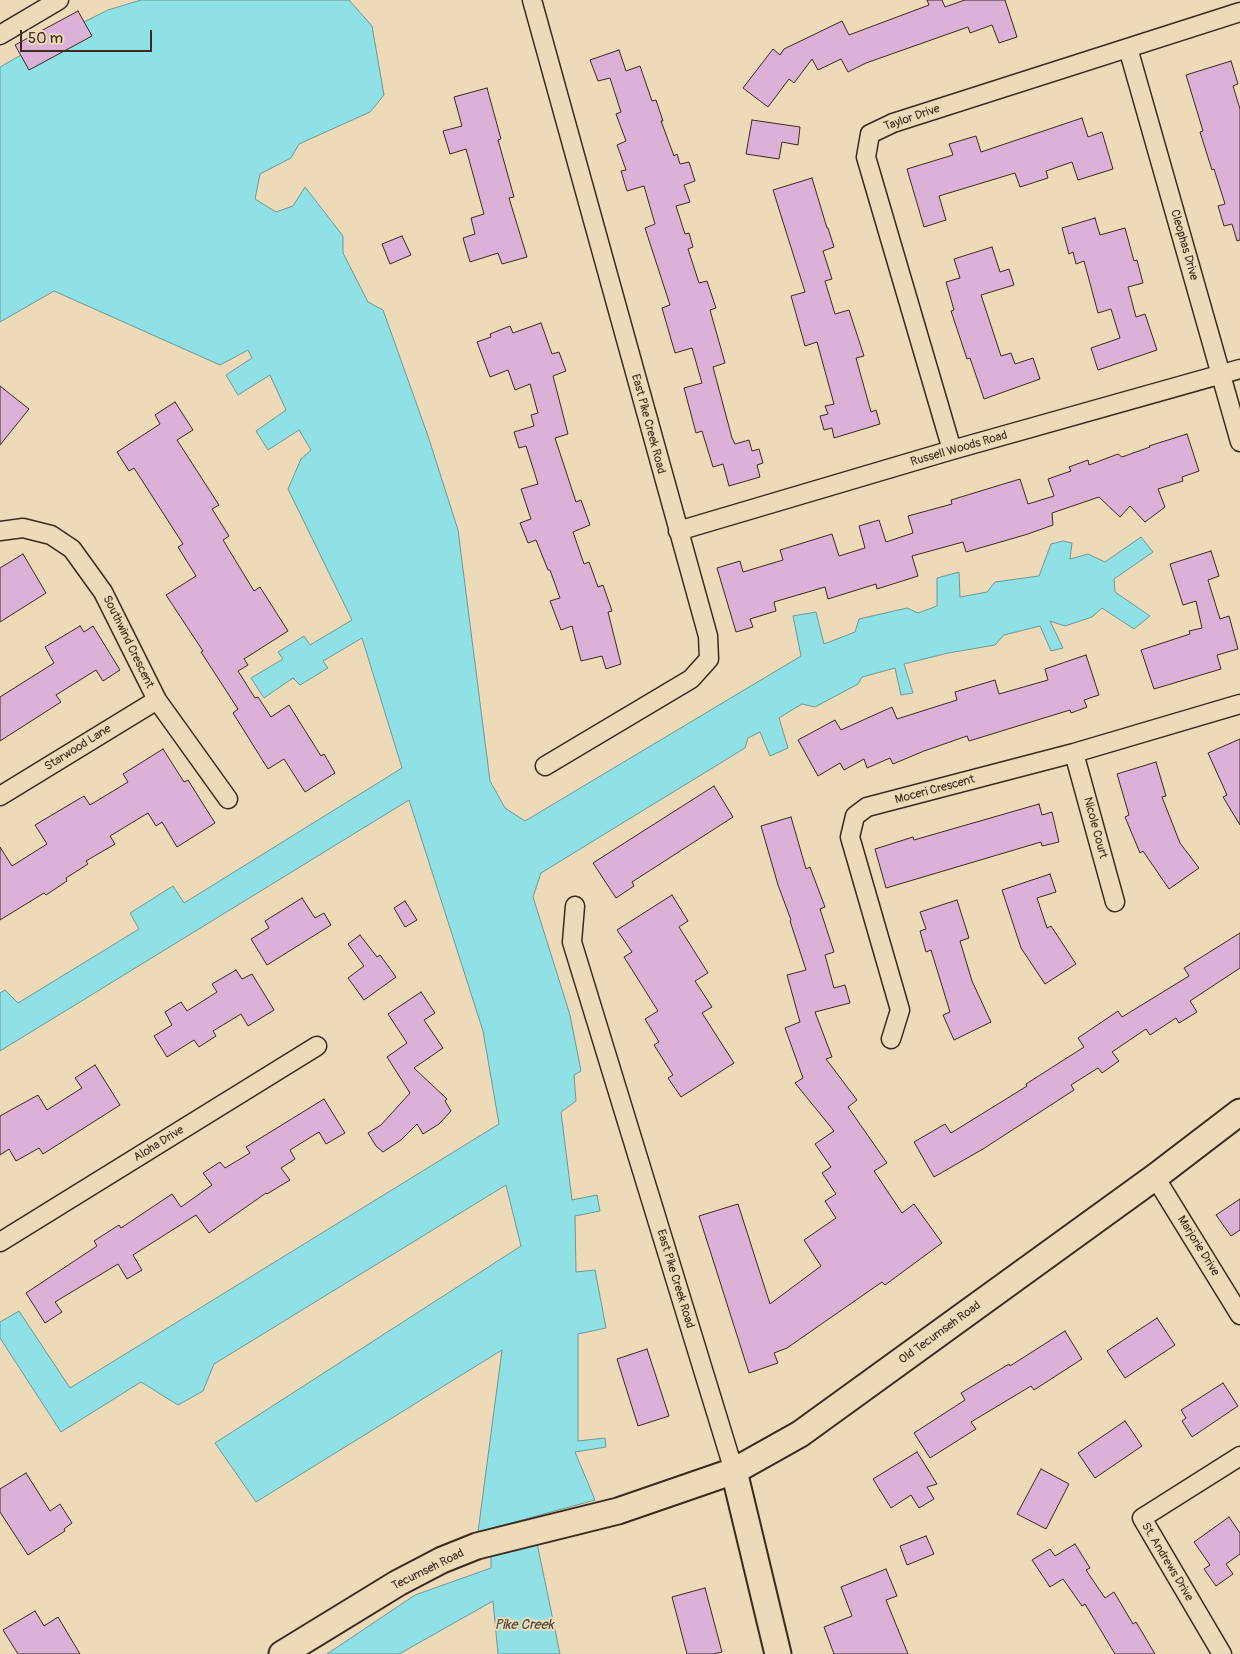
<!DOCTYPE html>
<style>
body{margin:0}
#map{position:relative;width:1240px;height:1654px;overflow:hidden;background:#eddab8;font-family:Pangolin,sans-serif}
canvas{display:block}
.scale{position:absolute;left:20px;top:30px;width:132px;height:22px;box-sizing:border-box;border:2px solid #3b2a1e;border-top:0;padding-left:6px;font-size:15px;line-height:18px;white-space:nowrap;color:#3b2a1e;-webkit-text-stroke:4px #eddab8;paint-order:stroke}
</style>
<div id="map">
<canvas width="1240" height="1654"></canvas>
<div class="scale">50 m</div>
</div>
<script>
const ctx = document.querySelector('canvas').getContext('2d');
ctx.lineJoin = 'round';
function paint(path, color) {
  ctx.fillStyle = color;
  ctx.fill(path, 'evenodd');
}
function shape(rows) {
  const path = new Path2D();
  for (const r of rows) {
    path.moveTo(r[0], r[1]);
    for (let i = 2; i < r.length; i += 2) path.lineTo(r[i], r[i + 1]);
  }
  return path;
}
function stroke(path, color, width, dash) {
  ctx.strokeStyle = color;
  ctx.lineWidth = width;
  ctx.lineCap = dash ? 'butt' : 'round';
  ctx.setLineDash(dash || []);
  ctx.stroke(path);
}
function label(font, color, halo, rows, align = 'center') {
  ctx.font = font + ' Pangolin,sans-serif';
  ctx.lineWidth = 4;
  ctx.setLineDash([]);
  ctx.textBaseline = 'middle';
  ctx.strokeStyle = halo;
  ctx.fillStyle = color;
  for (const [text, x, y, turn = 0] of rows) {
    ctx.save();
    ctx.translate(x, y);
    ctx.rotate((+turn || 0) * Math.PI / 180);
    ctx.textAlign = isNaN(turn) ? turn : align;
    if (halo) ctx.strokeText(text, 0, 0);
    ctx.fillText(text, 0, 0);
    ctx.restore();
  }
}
const water = shape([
 [141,0,349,0,372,26,384,95,370,112,299,144,291,158,260,174,255,199,276,212,293,206,305,187,343,236,343,253,368,302,383,310,428,436,458,530,490,781,505,808,525,821,801,656,793,616,816,612,824,644,855,632,859,619,907,608,918,613,937,606,937,578,959,572,960,597,987,592,995,582,1039,576,1051,544,1063,541,1072,543,1070,559,1088,554,1105,562,1141,537,1153,552,1114,579,1115,592,1150,616,1134,629,1102,608,1092,617,1065,626,1050,621,1063,648,1051,651,1040,626,1004,635,995,645,948,653,904,664,913,693,901,695,895,668,862,677,858,684,815,707,802,704,779,718,788,748,770,756,760,732,748,738,745,748,541,873,533,897,570,1015,581,1071,574,1075,576,1101,561,1112,572,1200,597,1195,600,1211,575,1216,576,1272,595,1270,606,1328,578,1334,578,1441,605,1438,606,1447,575,1452,595,1500,478,1532,502,1350,256,1502,215,1443,521,1246,506,1185,214,1364,203,1391,178,1405,141,1382,61,1432,0,1338,0,1322,19,1311,70,1388,499,1124,483,1031,409,800,0,1051,0,993,5,990,18,1003,139,929,130,913,173,886,184,903,402,768,362,638,323,661,328,668,300,685,293,678,264,698,251,678,283,659,278,652,304,636,310,645,352,620,288,489,301,459,311,450,299,430,268,450,256,431,286,410,270,375,238,395,226,375,252,358,248,350,220,365,54,291,0,322,0,67,44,42,108,10,141,0],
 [537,1543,560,1654,498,1654,493,1601,399,1654,327,1654,415,1595,491,1568,491,1555,537,1543]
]);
paint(water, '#8fe1e6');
stroke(water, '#6d9896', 1);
const building = shape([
 [927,0,942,0,945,7,965,0,1005,0,1017,37,999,43,992,25,970,33,968,27,866,63,848,72,841,59,818,70,812,59,794,83,789,79,768,107,743,88,773,49,780,55,784,49,842,21,849,35,929,5,927,0],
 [78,11,92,36,29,70,15,45,78,11],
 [619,50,626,71,640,66,652,101,656,100,663,121,661,121,674,156,677,154,680,164,689,162,695,181,684,185,690,202,676,206,685,234,689,233,693,247,688,249,699,283,707,281,716,308,710,310,725,363,713,367,732,438,735,444,749,440,752,451,759,449,763,463,757,465,760,477,729,486,723,464,713,467,702,431,696,433,684,388,702,383,692,348,675,353,662,308,670,305,645,228,655,224,644,186,627,191,621,171,626,170,617,145,626,141,616,114,621,112,610,78,598,81,590,60,619,50],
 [1231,61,1238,84,1233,86,1240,109,1240,240,1237,241,1232,224,1224,226,1218,206,1225,204,1214,169,1212,170,1200,132,1203,131,1186,75,1231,61],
 [487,88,501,139,498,140,514,197,509,198,527,257,502,264,498,253,470,262,463,238,475,234,471,218,484,214,466,149,450,154,443,131,462,126,454,97,487,88],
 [1082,118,1088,137,1102,132,1113,169,1078,180,1072,162,1046,171,1048,178,1020,187,1015,173,939,196,946,220,924,227,907,169,953,155,949,144,976,136,981,152,1082,118],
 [752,120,800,127,798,145,782,142,779,159,746,154,752,120],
 [812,178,827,228,828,228,834,247,823,251,832,279,825,281,835,314,849,310,864,356,856,358,871,412,876,410,880,424,834,438,832,428,824,430,820,416,828,414,825,406,834,404,817,342,805,346,791,296,805,292,773,190,812,178],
 [1095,218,1100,235,1125,228,1134,261,1137,260,1143,283,1128,287,1136,317,1145,314,1157,350,1098,370,1091,348,1120,338,1111,309,1098,313,1084,261,1076,264,1073,252,1069,254,1062,228,1095,218],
 [402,236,411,255,390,264,382,244,402,236],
 [992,247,1000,272,1009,269,1014,285,981,295,1001,356,1011,353,1015,364,1033,358,1040,379,984,399,970,358,967,359,951,311,954,310,946,282,960,278,954,259,992,247],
 [541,323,552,354,559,352,566,371,553,376,568,434,555,438,576,502,581,500,590,525,573,532,584,564,589,562,598,587,603,585,612,611,608,612,621,664,606,669,602,656,581,661,572,626,561,630,550,601,560,598,550,570,548,570,536,540,528,543,520,523,531,519,521,489,538,484,526,446,519,448,514,432,534,426,531,415,538,413,530,384,515,390,508,370,490,377,477,342,491,337,490,334,510,326,513,333,541,323],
 [0,386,29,409,0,445,0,386],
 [175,402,193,430,177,440,219,505,212,509,229,536,223,540,254,591,260,587,288,631,244,659,248,665,238,671,255,698,258,697,271,717,289,705,321,756,324,754,335,773,305,792,284,759,268,769,233,713,238,709,201,652,203,651,166,595,196,576,178,547,183,544,134,468,129,471,117,452,160,424,155,415,175,402],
 [1187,434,1199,471,1182,477,1183,481,1158,489,1165,507,1145,522,1130,506,1120,517,1099,497,1052,513,1053,525,1028,534,966,552,963,542,912,556,918,576,877,589,876,584,828,599,825,587,774,602,776,611,750,619,753,627,736,632,717,568,740,561,743,572,783,560,780,550,832,534,839,556,865,548,859,526,879,520,886,542,913,533,908,516,952,504,951,500,1020,479,1028,504,1054,496,1048,479,1071,471,1069,467,1088,460,1089,465,1118,454,1122,457,1150,447,1149,446,1187,434],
 [1211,551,1219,576,1208,580,1220,619,1229,616,1238,649,1217,655,1221,669,1154,689,1141,650,1190,634,1189,631,1202,628,1196,601,1183,605,1170,564,1211,551],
 [23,554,46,593,0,622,0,568,23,554],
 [80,626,84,632,93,626,120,670,103,681,96,670,56,695,61,702,0,741,0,697,54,663,45,647,80,626],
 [1086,655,1099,695,1084,700,1087,707,1071,713,1070,710,969,741,967,736,924,751,893,764,890,758,867,768,864,759,844,770,840,763,818,776,798,740,835,720,841,730,892,707,897,719,957,700,955,692,995,680,999,694,1048,680,1045,669,1086,655],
 [1240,739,1240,825,1223,797,1227,795,1208,753,1240,739],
 [163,749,184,782,188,780,215,823,177,847,162,822,156,826,148,813,110,836,115,844,86,861,88,864,66,878,67,881,46,895,44,893,0,920,0,847,12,866,47,844,35,825,84,796,90,805,128,782,123,774,163,749],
 [1156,762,1166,796,1162,797,1180,843,1199,868,1169,889,1143,851,1140,853,1125,817,1129,815,1117,774,1156,762],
 [714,786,733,817,632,882,634,886,616,898,593,863,714,786],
 [1039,804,1042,815,1052,812,1059,842,1042,846,1041,842,886,888,875,849,913,837,914,840,1039,804],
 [791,817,806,869,810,867,825,907,820,909,834,952,825,955,834,988,845,985,850,1003,815,1012,832,1057,826,1059,857,1100,848,1107,887,1163,874,1171,902,1213,914,1204,942,1243,885,1285,882,1282,787,1348,774,1353,778,1363,749,1373,699,1216,738,1204,770,1304,821,1266,804,1240,836,1218,825,1201,836,1194,822,1173,831,1167,815,1144,834,1131,795,1083,803,1078,785,1028,800,1022,787,975,806,970,790,921,791,920,778,885,761,826,791,817],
 [1050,874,1056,892,1037,898,1047,928,1051,926,1076,964,1045,984,1021,948,1002,890,1050,874],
 [672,895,688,921,679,927,708,973,695,981,712,1007,702,1013,734,1063,681,1097,668,1078,673,1075,654,1045,659,1042,645,1019,658,1011,624,957,632,952,617,930,672,895],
 [302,898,315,918,324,913,331,925,267,965,251,939,269,928,265,921,302,898],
 [957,900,969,938,960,941,972,981,991,1022,954,1040,943,1015,950,1012,931,950,926,952,920,931,926,929,920,912,957,900],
 [405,901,417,920,405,927,394,908,405,901],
 [1240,933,1240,968,1190,1001,1197,1012,1179,1023,1176,1018,1150,1035,1146,1029,1112,1052,1119,1061,1102,1073,1098,1068,1071,1085,1074,1090,983,1149,934,1177,914,1142,945,1124,951,1133,1027,1086,1026,1084,1084,1047,1078,1038,1118,1011,1122,1017,1189,976,1184,968,1240,933],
 [360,935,377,957,380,955,396,977,364,1000,348,978,364,966,348,944,360,935],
 [236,970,242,979,252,974,274,1010,248,1026,241,1014,213,1031,216,1036,199,1047,194,1040,167,1057,154,1036,172,1025,165,1012,181,1002,187,1011,217,992,212,984,236,970],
 [421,992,435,1013,424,1020,443,1048,414,1068,447,1099,445,1101,451,1111,439,1124,423,1134,417,1124,401,1140,383,1152,376,1146,368,1133,381,1125,410,1093,387,1057,407,1043,388,1014,421,992],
 [95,1065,120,1105,43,1154,39,1148,16,1161,9,1149,0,1155,0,1116,38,1095,47,1110,82,1088,75,1078,95,1065],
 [324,1099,345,1133,326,1144,319,1132,290,1150,295,1159,281,1168,290,1180,267,1194,266,1193,209,1233,196,1215,133,1255,142,1270,127,1279,118,1264,55,1302,62,1312,45,1323,26,1293,97,1246,94,1241,119,1225,121,1228,172,1194,181,1207,212,1185,203,1173,220,1162,225,1168,250,1153,246,1147,324,1099],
 [1240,1199,1240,1230,1231,1236,1216,1215,1240,1199],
 [1157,1318,1175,1345,1125,1378,1107,1351,1157,1318],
 [1065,1331,1082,1359,1034,1390,1031,1386,971,1422,976,1429,930,1458,914,1433,965,1400,961,1393,1009,1364,1010,1366,1065,1331],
 [647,1349,669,1416,638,1426,617,1359,647,1349],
 [1223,1383,1238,1406,1192,1437,1182,1421,1186,1418,1181,1410,1223,1383],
 [1125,1421,1142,1446,1095,1478,1078,1453,1125,1421],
 [917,1452,937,1484,927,1487,934,1499,919,1508,911,1495,891,1508,873,1479,917,1452],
 [1041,1469,1069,1484,1046,1529,1017,1514,1041,1469],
 [26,1473,50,1511,60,1504,72,1523,64,1529,65,1531,28,1555,0,1512,0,1489,26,1473],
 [1229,1517,1240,1533,1240,1554,1226,1564,1233,1574,1216,1586,1204,1569,1210,1565,1194,1542,1229,1517],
 [926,1536,934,1554,907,1565,900,1546,926,1536],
 [1075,1544,1090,1568,1086,1570,1105,1598,1114,1592,1133,1624,1136,1622,1155,1654,1115,1654,1085,1604,1082,1606,1063,1579,1050,1587,1032,1560,1050,1549,1055,1556,1075,1544],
 [886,1569,897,1596,886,1600,908,1654,834,1654,824,1627,852,1616,841,1587,886,1569],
 [705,1588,722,1652,713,1654,687,1654,672,1597,705,1588],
 [35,1611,44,1626,58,1617,80,1654,18,1654,3,1630,35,1611]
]);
paint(building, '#dcb1d7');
stroke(building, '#3b2a1e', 1);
const street = shape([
 [532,0,708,636,709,659,691,679,545,766],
 [0,35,59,0],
 [1128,48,1240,442],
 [952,450,866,157,870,134,893,123,1240,12],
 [0,531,23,528,51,535,72,549,103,592,157,700,228,799],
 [678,531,952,450,1240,369],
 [1074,753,1115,902],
 [0,796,157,700],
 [575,906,572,942,734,1471],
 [891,1039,900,1010,850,837,855,816,867,807,1074,753,1240,704],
 [1155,1177,1240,1315],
 [0,1242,317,1046],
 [1222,1654,1142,1518,1240,1456]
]);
const secondary = shape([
 [734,1471,778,1654],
 [282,1654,398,1583,442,1560,477,1546,618,1511,734,1471,800,1434,1155,1177,1240,1112]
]);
stroke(street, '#3b2a1e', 21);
stroke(secondary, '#3b2a1e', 29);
stroke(street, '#eddab8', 18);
stroke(secondary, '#eddab8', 25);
label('12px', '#3b2a1e', '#eddab8', [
 ["Taylor Drive",912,118,-19],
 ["Cleophas Drive",1184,245,74],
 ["East Pike Creek Road",648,424,75],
 ["Russell Woods Road",959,449,-16],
 ["Southwind Crescent",128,642,64],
 ["Starwood Lane",78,748,-32],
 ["Moceri Crescent",935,790,-15],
 ["Nicole Court",1095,828,75],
 ["Aloha Drive",159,1144,-32],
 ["Marjorie Drive",1198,1246,58],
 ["East Pike Creek Road",675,1279,73],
 ["Old Tecumseh Road",940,1333,-36],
 ["St. Andrews Drive",1167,1562,59],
 ["Tecumseh Road",428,1570,-26]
]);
label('italic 14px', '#48453c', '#eddab8', [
 ["Pike Creek",524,1625]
]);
</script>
